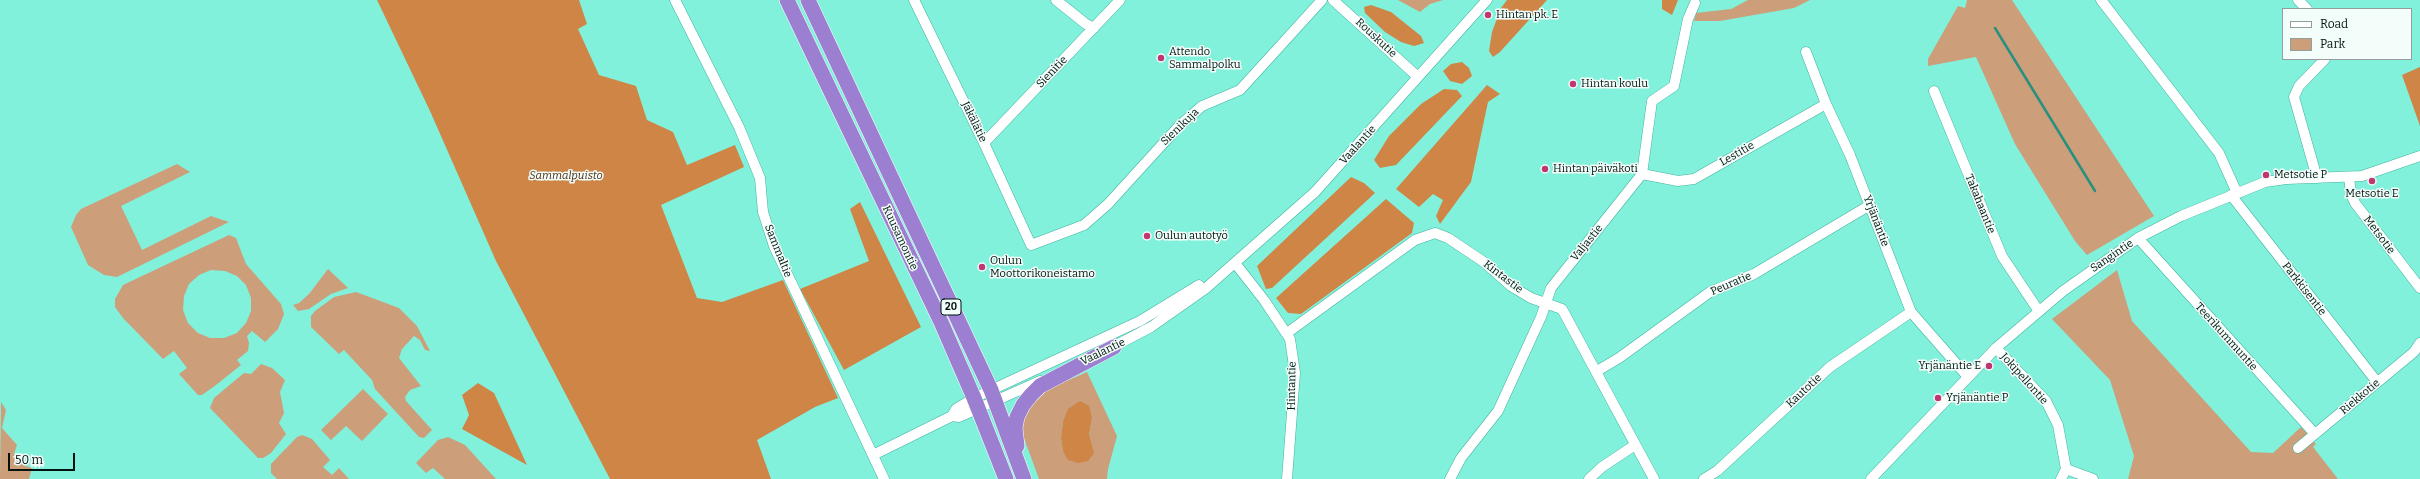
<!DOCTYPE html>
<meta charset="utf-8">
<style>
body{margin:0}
#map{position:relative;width:2420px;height:479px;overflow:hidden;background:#82f1db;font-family:Bitter,serif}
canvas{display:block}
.legend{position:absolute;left:2282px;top:8px;width:130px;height:52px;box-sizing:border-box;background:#f3fdfa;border:1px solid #929f9c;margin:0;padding:5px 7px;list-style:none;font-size:12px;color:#00130f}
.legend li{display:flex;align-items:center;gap:8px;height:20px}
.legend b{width:20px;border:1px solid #929f9c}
.scale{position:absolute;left:8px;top:453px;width:67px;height:18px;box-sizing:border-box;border:2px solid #00130f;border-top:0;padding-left:5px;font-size:12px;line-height:14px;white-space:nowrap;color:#00130f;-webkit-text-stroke:3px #f3fdfa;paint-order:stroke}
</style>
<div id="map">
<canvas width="2420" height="479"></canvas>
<ul class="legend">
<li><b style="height:5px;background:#fff"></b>Road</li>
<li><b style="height:11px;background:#cc9e79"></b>Park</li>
</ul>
<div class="scale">50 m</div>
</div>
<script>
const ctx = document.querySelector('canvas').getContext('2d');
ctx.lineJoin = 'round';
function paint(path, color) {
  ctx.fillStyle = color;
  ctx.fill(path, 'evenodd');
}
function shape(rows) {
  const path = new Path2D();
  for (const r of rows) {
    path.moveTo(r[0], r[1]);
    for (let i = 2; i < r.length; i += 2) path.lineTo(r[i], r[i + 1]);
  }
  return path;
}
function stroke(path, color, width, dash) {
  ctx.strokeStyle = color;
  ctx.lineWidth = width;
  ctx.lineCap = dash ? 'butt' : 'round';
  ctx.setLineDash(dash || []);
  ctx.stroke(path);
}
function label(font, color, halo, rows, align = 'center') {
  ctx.font = font + ' Bitter,serif';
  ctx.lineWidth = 3;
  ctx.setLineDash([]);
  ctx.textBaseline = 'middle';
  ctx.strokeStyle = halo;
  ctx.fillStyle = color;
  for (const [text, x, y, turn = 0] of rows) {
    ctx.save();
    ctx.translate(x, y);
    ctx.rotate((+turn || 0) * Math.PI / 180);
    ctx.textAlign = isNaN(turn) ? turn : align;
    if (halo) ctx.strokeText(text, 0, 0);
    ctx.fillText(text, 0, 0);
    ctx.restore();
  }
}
paint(shape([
 [1398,0,1443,0,1430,4,1420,12],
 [1748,0,1810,0,1794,8,1720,21,1694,21,1696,13,1731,9],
 [1967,0,2012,0,2154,216,2087,255,2075,241,2015,144,1976,57,1928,66,1928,59,1958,6,1965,8],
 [177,164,190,172,121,206,142,250,211,216,229,222,117,277,104,275,88,265,71,227,76,215,81,209],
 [229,235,236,238,246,264,281,304,284,314,278,329,265,342,252,331,247,336,249,343,248,351,237,360,241,365,216,385,202,395,198,395,179,374,187,368,174,351,163,359,123,318,115,307,115,299,123,285],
 [211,270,225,271,237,276,246,285,251,298,251,311,246,323,237,333,224,338,210,338,198,333,188,323,183,310,184,296,189,284,199,275],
 [328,269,348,288,331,294,309,309,298,311,293,305,299,303,309,294],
 [2117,270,2132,321,2251,452,2273,453,2301,427,2316,444,2313,447,2338,479,2128,479,2134,456,2110,380,2052,319],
 [356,292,399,308,417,326,430,351,425,350,420,340,414,336,402,349,399,358,421,386,410,390,405,397,406,401,432,430,424,438,419,437,375,389,372,380,344,350,339,354,311,327,311,316,315,311,334,297],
 [261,364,272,368,285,380,280,392,284,413,279,423,286,434,271,453,263,458,258,458,210,408,214,398,244,373,251,374],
 [1087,372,1117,436,1108,469,1107,479,1039,479,1021,430,1024,414,1041,392],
 [1092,418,1089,435,1063,451,1061,438,1063,422],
 [363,389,388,414,362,441,346,426,331,440,321,430],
 [1,402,6,410,2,428,17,445,14,454,23,465,32,468,29,479,0,479],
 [302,435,312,439,330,460,323,467,332,475,339,468,349,479,277,479,271,473,271,464,297,437],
 [448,437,465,445,496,479,445,479,433,468,426,473,416,463,438,440]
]), '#cc9e79');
paint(shape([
 [377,0,579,0,587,24,578,29,599,75,636,86,647,120,673,132,687,165,735,145,744,167,661,205,697,298,722,302,783,280,838,398,815,407,757,440,771,479,610,479,496,261,430,111],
 [1507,0,1547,0,1500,52,1493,57,1489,51,1492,32,1501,8],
 [1662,0,1678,0,1672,15,1662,9],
 [1371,5,1391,12,1421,36,1424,43,1414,46,1401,42,1385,32,1365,13,1364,7],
 [1462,62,1469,68,1472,76,1462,84,1450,81,1443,71,1451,64],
 [2420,67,2420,126,2402,75],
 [1487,85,1500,94,1488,102,1471,182,1440,224,1436,216,1443,200,1433,194,1419,207,1396,189],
 [1444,89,1457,90,1462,96,1396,165,1380,168,1374,160,1389,136,1421,104],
 [1351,177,1364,183,1375,193,1272,288,1266,289,1257,266],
 [1386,199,1414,223,1412,233,1301,314,1288,313,1276,298],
 [860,202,921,327,844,370,800,289,869,261,850,209],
 [478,383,494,393,527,465,462,429,469,415,462,395],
 [1080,401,1089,406,1092,418,1089,435,1094,453,1088,461,1078,463,1068,460,1063,451,1061,438,1063,422,1068,409]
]), '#ce8545');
stroke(shape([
 [1995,28,2095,191]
]), '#28907f', 2.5);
const minor = shape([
 [675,0,739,127,760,178,763,212,774,246,884,479],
 [914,0,984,143,1031,245,1084,225,1108,204,1179,126,1202,106,1240,90,1322,0],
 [1056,0,1086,24,1094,28],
 [1333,0,1418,77],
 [2101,0,2219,153,2237,193],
 [2298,0,2307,9],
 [1806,52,1826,104,1850,155,1911,312,1968,377],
 [1934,91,2002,256,2038,310],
 [984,143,1120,0],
 [1642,174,1678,181,1694,179,1826,104],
 [2349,177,2351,194,2355,203,2420,288],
 [2317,178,2294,97,2299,86,2325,59],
 [2231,195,2377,382],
 [2138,238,2315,434],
 [1235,263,1264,300,1290,339,1295,373,1287,479],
 [1287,333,1415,240,1435,233,1448,238,1484,262,1511,286,1531,298,1562,309,1654,479],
 [1996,348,2046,401,2058,425,2066,469,2061,479],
 [1109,349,1151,327,1205,289,1315,192,1487,0],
 [1597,371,1619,358,1710,292,1754,274,1870,205],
 [952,416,956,409,974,398,1140,321,1199,285],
 [2298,448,2414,352,2420,343],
 [873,455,952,416,959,417,1040,381],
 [2066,469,2093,479],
 [1450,479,1461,458,1498,411,1541,317,1551,288,1642,174,1652,101,1674,86,1688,19,1695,3],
 [1589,479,1602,467,1635,445],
 [1704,479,1717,471,1830,367,1911,312],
 [1871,479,1996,348,2063,291,2138,238,2181,216,2265,182,2286,179,2362,176,2420,156]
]);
const highway = shape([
 [787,0,941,322,974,398,1006,479],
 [808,0,991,390,1024,479],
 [1017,446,1015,428,1017,417,1023,405,1031,395,1040,386,1114,347]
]);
stroke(minor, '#3fb39f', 11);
stroke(highway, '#fff', 16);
stroke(minor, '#fff', 10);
stroke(highway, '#9c7fd1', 15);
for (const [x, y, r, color] of [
 [1488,15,4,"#c03670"],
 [1161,58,4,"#c03670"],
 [1573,84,4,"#c03670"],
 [1545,169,4,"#c03670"],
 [2266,175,4,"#c03670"],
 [2372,181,4,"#c03670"],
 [1147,236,4,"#c03670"],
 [982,267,4,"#c03670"],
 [1989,366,4,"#c03670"],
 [1938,398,4,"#c03670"]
]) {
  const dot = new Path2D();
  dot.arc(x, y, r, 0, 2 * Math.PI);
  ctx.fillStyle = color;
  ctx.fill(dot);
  stroke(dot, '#f3fdfa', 1.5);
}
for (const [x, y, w] of [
 [951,307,20]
]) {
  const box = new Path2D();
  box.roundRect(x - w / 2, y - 8, w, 16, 3);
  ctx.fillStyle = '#f3fdfa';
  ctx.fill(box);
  stroke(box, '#00130f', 1);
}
label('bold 10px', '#00130f', null, [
 ["20",951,307]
]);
label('11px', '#00130f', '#f3fdfa', [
 ["Hintan pk. E",1496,15],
 ["Attendo",1169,52],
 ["Sammalpolku",1169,65],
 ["Hintan koulu",1581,84],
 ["Hintan päiväkoti",1553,169],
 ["Metsotie P",2274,175],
 ["Metsotie E",2372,194,"center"],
 ["Oulun autotyö",1155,236],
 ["Oulun",990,261],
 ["Moottorikoneistamo",990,274],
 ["Yrjänäntie E",1981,366,"right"],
 ["Yrjänäntie P",1946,398]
], 'left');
label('11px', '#00130f', '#f3fdfa', [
 ["Rouskutie",1376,38,43],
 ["Sienitie",1052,72,-46],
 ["Jäkälätie",974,122,64],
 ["Sienikuja",1180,127,-44],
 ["Vaalantie",1358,145,-48],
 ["Lestitie",1737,154,-30],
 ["Takahaantie",1980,204,68],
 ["Yrjänäntie",1876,221,69],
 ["Metsotie",2379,235,53],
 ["Kuusamontie",900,238,65],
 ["Valjastie",1587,243,-51],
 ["Sammaltie",778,251,68],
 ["Sangintie",2112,256,-34],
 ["Kintastie",1503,277,37],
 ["Peuratie",1731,284,-23],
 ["Parkkisentie",2304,289,52],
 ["Teerikummuntie",2226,337,48],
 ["Vaalantie",1103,352,-26],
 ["Jokipellontie",2024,379,48],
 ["Hintantie",1292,386,-89],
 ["Kautotie",1804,391,-43],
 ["Riekkotie",2360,397,-40]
]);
label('italic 11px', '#4d2e14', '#f3fdfa', [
 ["Sammalpuisto",566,176]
]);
</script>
